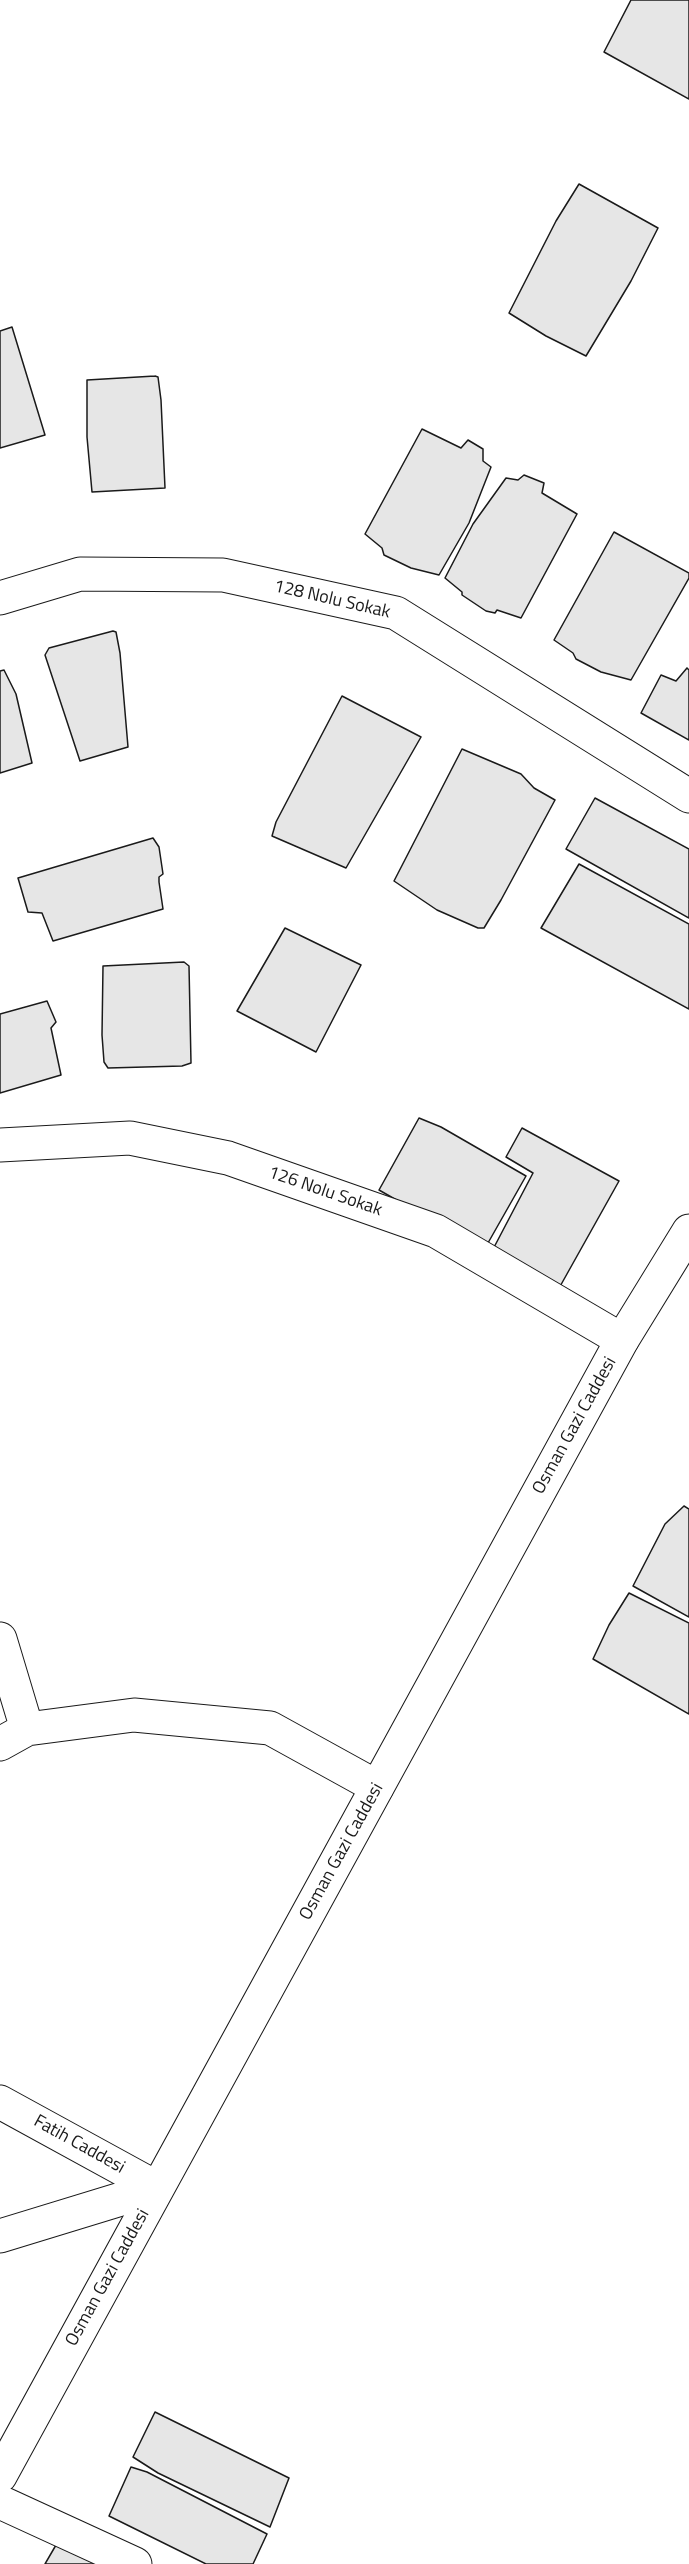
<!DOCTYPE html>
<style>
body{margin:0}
canvas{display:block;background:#fff}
</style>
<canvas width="689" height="2564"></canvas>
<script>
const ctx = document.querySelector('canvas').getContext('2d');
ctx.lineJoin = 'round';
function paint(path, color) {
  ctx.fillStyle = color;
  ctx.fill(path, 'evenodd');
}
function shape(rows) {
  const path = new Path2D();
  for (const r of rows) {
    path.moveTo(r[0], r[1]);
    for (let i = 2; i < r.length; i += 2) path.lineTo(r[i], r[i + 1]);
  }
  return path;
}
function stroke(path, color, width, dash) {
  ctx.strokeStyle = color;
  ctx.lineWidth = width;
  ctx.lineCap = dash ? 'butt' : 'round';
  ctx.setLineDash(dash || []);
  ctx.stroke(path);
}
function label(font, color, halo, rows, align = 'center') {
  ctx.font = font + ' "Titillium Web",sans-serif';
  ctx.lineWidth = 4.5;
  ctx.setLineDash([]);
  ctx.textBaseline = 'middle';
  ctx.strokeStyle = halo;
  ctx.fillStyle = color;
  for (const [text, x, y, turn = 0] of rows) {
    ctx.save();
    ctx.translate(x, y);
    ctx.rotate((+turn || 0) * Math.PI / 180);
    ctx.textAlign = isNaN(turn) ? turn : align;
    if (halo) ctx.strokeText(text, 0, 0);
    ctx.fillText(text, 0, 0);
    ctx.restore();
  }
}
const building = shape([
 [631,0,689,0,689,99,604,52,631,0],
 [579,184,658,228,631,281,586,356,546,336,509,313,556,221,579,184],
 [12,327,45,435,0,448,0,331,12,327],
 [155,376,158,377,161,400,165,488,92,492,87,437,87,380,155,376],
 [422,429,461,448,468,440,483,449,483,461,491,467,469,523,439,575,411,568,384,555,382,548,365,534,422,429],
 [524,475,544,483,542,493,577,514,521,618,497,610,495,613,486,611,462,595,462,592,445,578,473,524,506,478,518,480,524,475],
 [614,532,689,573,689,578,631,680,601,672,576,659,573,653,554,640,614,532],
 [113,631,116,632,120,653,128,747,80,761,45,655,49,648,113,631],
 [687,668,689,670,689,740,641,713,661,675,676,681,687,668],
 [4,670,16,694,32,763,0,773,0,671,4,670],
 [342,696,421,737,346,868,272,836,276,822,342,696],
 [462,749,521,774,534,788,555,800,501,900,484,928,478,928,437,910,394,881,462,749],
 [595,798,689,849,689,918,566,849,595,798],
 [153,838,159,847,163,874,159,877,159,882,163,909,53,941,42,913,28,912,18,878,153,838],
 [579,864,689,924,689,1009,541,928,579,864],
 [285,928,361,965,316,1052,237,1011,285,928],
 [184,962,189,966,191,1063,182,1066,108,1068,104,1062,102,1035,103,966,184,962],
 [47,1001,56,1022,51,1028,61,1075,0,1093,0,1014,47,1001],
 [419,1118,441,1127,526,1176,484,1250,379,1190,419,1118],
 [522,1128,619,1181,558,1290,491,1253,533,1173,506,1157,522,1128],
 [684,1506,689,1509,689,1617,633,1586,665,1524,684,1506],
 [629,1593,689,1623,689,1714,593,1659,609,1625,629,1593],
 [155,2412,289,2478,270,2527,158,2473,133,2457,155,2412],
 [131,2467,147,2472,267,2534,253,2564,206,2564,109,2516,131,2467],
 [56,2545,96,2564,45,2564,56,2545]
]);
paint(building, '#e6e6e6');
stroke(building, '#1a1a1a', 1.5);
const street = shape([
 [0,598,80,574,223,575,396,613,689,796],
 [0,1145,130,1138,228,1158,436,1231,622,1340],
 [0,1639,27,1729],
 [0,1744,27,1729,134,1715,270,1728,377,1787],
 [0,2236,157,2188],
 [0,2502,135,2564]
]);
const secondary = shape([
 [0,2102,157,2188],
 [0,2476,622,1340,689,1231]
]);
stroke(street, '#1a1a1a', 35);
stroke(secondary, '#1a1a1a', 35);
stroke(street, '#fff', 33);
stroke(secondary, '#fff', 33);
label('18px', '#1a1a1a', '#fff', [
 ["128 Nolu Sokak",332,600,13],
 ["126 Nolu Sokak",325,1192,19],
 ["Osman Gazi Caddesi",575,1426,-61],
 ["Osman Gazi Caddesi",342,1852,-61],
 ["Fatih Caddesi",79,2145,29],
 ["Osman Gazi Caddesi",108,2278,-61]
]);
</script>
